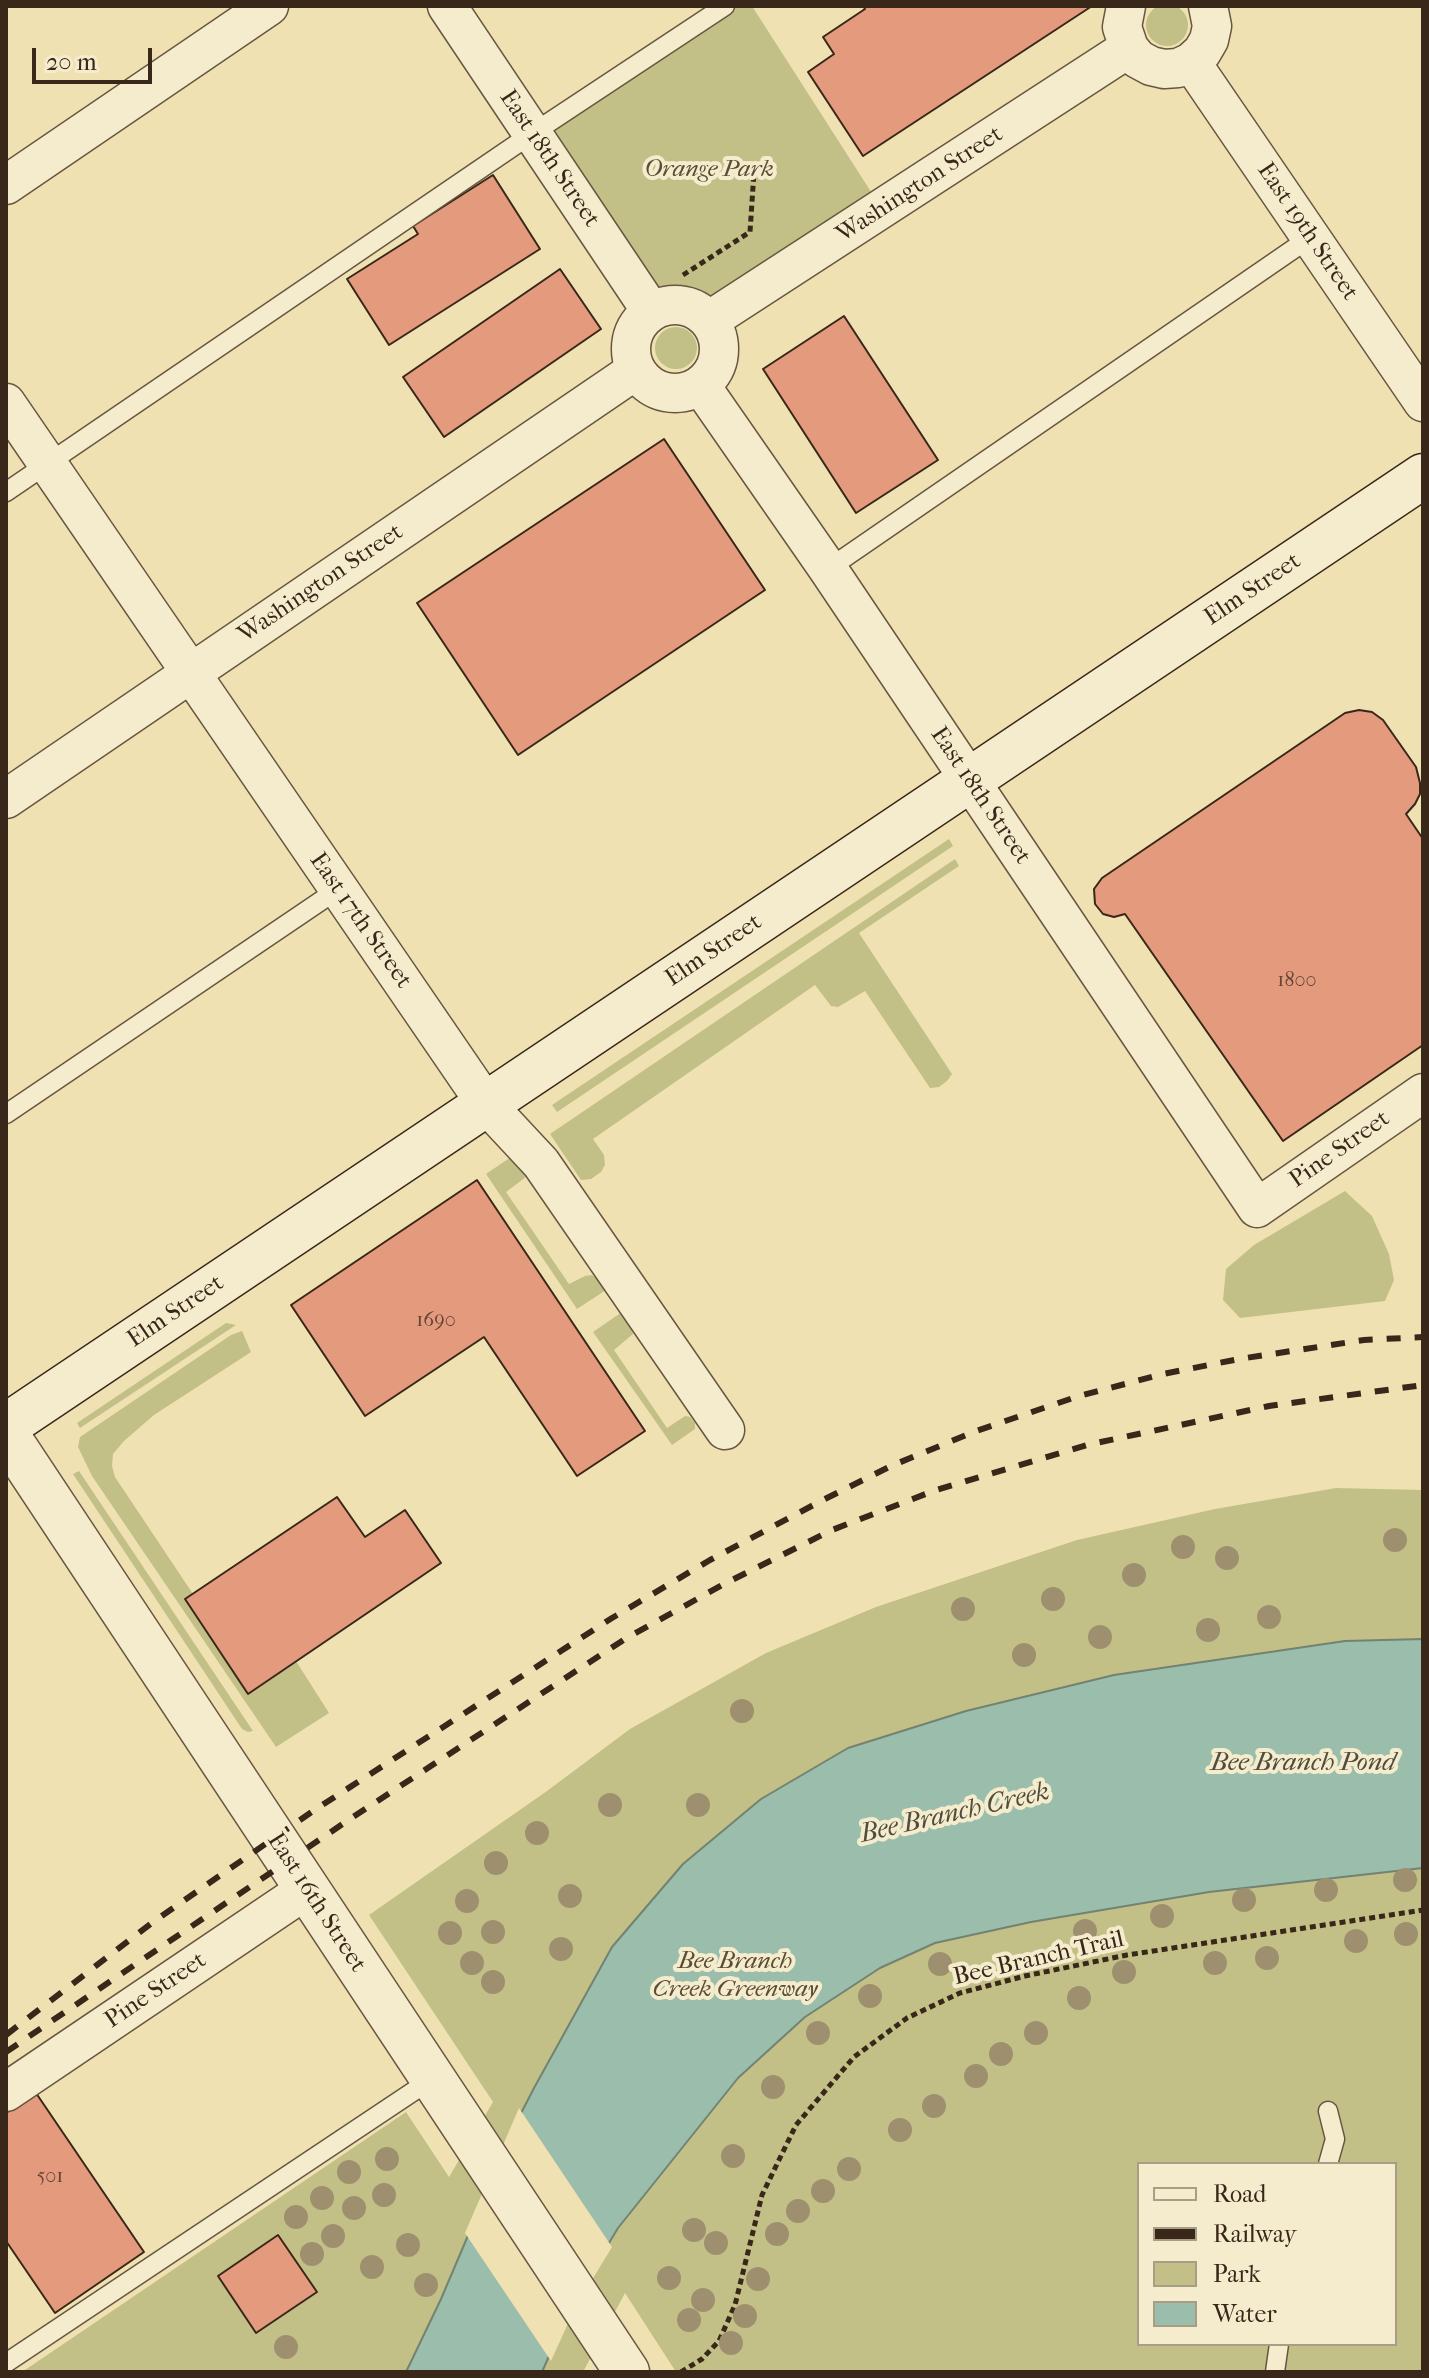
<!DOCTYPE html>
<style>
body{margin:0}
#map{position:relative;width:1429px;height:2378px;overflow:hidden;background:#f0e1b3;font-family:"IM FELL French Canon",serif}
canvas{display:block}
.frame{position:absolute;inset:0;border:8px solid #39271a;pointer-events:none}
.legend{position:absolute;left:1137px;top:2162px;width:260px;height:184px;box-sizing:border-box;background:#f5ecce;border:2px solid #aa9d86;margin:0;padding:10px 14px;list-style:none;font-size:24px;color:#39271a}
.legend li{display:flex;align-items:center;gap:16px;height:40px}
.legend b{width:40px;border:2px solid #aa9d86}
.scale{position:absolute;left:32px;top:48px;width:120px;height:36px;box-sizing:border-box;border:4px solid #39271a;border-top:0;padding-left:10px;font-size:24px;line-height:28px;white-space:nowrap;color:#39271a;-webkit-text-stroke:6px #f5ecce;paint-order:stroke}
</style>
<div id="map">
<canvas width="1429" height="2378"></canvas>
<div class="frame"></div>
<ul class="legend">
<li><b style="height:10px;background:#f5ecce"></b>Road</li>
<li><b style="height:10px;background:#39271a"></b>Railway</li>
<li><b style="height:22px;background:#c2c087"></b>Park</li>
<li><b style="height:22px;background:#9abeab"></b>Water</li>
</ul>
<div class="scale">20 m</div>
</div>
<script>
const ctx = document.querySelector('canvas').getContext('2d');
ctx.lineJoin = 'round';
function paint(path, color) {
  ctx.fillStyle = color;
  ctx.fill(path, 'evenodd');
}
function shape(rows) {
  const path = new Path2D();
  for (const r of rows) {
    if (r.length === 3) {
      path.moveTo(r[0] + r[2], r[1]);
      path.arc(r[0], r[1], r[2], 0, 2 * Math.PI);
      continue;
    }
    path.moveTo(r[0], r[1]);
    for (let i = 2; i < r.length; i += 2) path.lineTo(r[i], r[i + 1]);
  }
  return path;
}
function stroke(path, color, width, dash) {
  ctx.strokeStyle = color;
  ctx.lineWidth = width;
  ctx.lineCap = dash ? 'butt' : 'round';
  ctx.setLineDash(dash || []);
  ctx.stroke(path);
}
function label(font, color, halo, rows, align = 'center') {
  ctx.font = font + ' "IM FELL French Canon",serif';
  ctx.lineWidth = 8;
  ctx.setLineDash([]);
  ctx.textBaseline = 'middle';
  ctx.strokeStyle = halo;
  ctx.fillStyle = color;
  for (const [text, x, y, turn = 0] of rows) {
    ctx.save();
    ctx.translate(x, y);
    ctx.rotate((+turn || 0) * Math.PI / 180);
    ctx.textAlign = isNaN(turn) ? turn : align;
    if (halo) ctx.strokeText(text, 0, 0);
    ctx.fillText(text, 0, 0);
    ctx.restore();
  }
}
paint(shape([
 [1167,25,21],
 [725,6,752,6,882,209,697,311,682,305,666,306,533,133],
 [676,348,21],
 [949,839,953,846,557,1112,552,1105],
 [955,859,959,866,859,933,952,1074,947,1081,939,1087,930,1088,865,991,838,1007,831,1006,815,985,593,1139,604,1155,605,1165,601,1172,591,1179,581,1180,550,1134],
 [514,1155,524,1168,526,1177,506,1192,569,1284,585,1276,592,1275,599,1280,606,1290,577,1309,486,1174],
 [1345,1191,1372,1216,1389,1254,1394,1280,1385,1301,1240,1318,1223,1300,1226,1269,1254,1245],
 [622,1312,631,1326,633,1334,614,1350,667,1428,685,1416,690,1417,695,1423,695,1429,672,1445,593,1332],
 [226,1323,236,1325,80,1428,77,1423],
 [242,1331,251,1352,154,1415,124,1441,113,1454,112,1466,115,1477,193,1594,185,1600,247,1693,296,1661,329,1713,276,1747,92,1476,78,1447,80,1437,231,1335],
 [79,1471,253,1731,248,1732,242,1729,73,1474],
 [1336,1488,1423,1490,1423,2372,676,2372,625,2293,583,2372,22,2372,406,2112,449,2177,493,2102,369,1915,547,1791,630,1729,766,1653,876,1607,1077,1540,1215,1509],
 [1139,2164,1395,2164,1395,2344,1139,2344]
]), '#c2c087');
const water = shape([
 [1423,1639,1423,1868,1209,1892,1031,1922,935,1943,880,1968,805,2017,738,2078,618,2228,571,2306,542,2372,406,2372,441,2299,515,2125,534,2088,612,1947,683,1864,761,1799,848,1748,966,1711,1114,1675,1345,1641,1423,1639]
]);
paint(water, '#9abeab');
stroke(water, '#738271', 2);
paint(shape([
 [519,2108,612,2247,575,2308,551,2361,465,2233]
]), '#f0e1b3');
const building = shape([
 [863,6,1092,6,863,156,808,72,834,54,823,37,865,9,863,6],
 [493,175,540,249,389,345,347,279,418,234,413,226,493,175],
 [560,269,601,329,444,437,403,377,560,269],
 [844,316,938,460,856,513,763,369,844,316],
 [664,439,765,590,518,755,417,603,664,439],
 [1359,710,1372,712,1383,720,1416,767,1420,783,1420,794,1415,804,1406,814,1423,839,1423,1045,1283,1141,1125,914,1114,917,1103,914,1095,904,1094,889,1102,878,1345,713,1359,710],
 [477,1180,645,1431,577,1476,484,1337,365,1416,291,1305,477,1180],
 [337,1497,365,1537,405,1510,441,1563,248,1694,185,1599,337,1497],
 [36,2093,144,2252,55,2313,6,2241,6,2113,36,2093],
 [278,2235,317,2292,256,2333,218,2276,278,2235]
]);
paint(building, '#e39a7d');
stroke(building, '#39271a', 2);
const service = shape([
 [6,492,533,133,725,6],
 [828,569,1311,237],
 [6,1114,337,890],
 [1328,2164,1335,2139,1328,2111],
 [6,2363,432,2079],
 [1275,2372,1279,2344]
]);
const minor = shape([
 [447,6,651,311],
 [1126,6,1122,27,1129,48,1138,59,1151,66,1164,69,1178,68,1191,62,1202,52,1209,40,1212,26,1208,6],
 [1191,62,1423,402],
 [6,185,269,6],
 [675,349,44],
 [710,320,1129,48],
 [701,386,828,569,1257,1208,1423,1093],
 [6,403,486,1104,541,1163,725,1430],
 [6,799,636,370],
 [6,2092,307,1889]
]);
const tertiary = shape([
 [6,1434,627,2372]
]);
const secondary = shape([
 [6,1426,1423,476]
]);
stroke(service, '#675640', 21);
stroke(minor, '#675640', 41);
stroke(tertiary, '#675640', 47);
stroke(secondary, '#39271a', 47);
stroke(shape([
 [683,275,750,232,754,172,762,165],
 [681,2372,702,2359,719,2341,735,2305,762,2195,796,2125,854,2057,907,2018,960,1993,1025,1976,1127,1955,1423,1910]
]), '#39271a', 5, [6, 4]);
stroke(service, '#f5ecce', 18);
stroke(minor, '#f5ecce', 38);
stroke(tertiary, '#f5ecce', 44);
stroke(secondary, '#f5ecce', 44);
stroke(shape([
 [6,2035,153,1922,313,1811,612,1618,710,1560,821,1501,891,1466,976,1431,1079,1396,1163,1374,1239,1359,1364,1340,1423,1337],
 [6,2052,350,1819,625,1639,724,1584,832,1530,936,1490,1087,1445,1269,1406,1423,1385]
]), '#39271a', 6, [14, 14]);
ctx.fillStyle = '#9e906e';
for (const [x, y] of [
 [1395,1540],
 [1183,1547],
 [1227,1558],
 [1134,1575],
 [1053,1599],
 [963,1609],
 [1269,1617],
 [1208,1630],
 [1100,1637],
 [1024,1655],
 [742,1711],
 [610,1805],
 [698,1805],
 [537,1833],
 [496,1863],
 [1405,1880],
 [1326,1890],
 [570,1896],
 [1244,1900],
 [467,1901],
 [1162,1916],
 [1085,1931],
 [493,1932],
 [450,1933],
 [1406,1934],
 [1356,1941],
 [561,1949],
 [1267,1958],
 [472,1963],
 [1215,1963],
 [940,1964],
 [1124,1972],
 [493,1982],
 [870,1996],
 [1079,1998],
 [818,2033],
 [1036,2033],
 [1001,2054],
 [976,2076],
 [773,2087],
 [934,2106],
 [900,2130],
 [733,2156],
 [387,2159],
 [849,2169],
 [349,2172],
 [823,2191],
 [384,2195],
 [322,2198],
 [354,2208],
 [798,2211],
 [296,2217],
 [694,2230],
 [777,2234],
 [333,2236],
 [716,2243],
 [408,2245],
 [312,2254],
 [372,2267],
 [669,2278],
 [758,2279],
 [426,2285],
 [703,2300],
 [745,2316],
 [689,2320],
 [731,2343],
 [286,2347]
]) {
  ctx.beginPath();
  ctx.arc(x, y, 12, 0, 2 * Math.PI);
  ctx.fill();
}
label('20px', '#644433', null, [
 ["1800",1297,981],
 ["1690",436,1321],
 ["501",50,2177]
]);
label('24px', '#39271a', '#f5ecce', [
 ["East 18th Street",549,159,56],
 ["Washington Street",920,185,-33],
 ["East 19th Street",1307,232,56],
 ["Washington Street",321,584,-34],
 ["Elm Street",1253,590,-34],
 ["East 18th Street",980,796,56],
 ["East 17th Street",360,921,55],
 ["Elm Street",714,951,-34],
 ["Pine Street",1340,1150,-35],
 ["Elm Street",176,1312,-34],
 ["East 16th Street",316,1903,57],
 ["Bee Branch Trail",1039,1959,-13],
 ["Pine Street",156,1991,-34]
]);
label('italic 24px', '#5b4d35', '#f5ecce', [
 ["Orange Park",709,170],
 ["Bee Branch",735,1962],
 ["Creek Greenway",735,1990]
]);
label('italic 26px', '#514d3e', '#f5ecce', [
 ["Bee Branch Pond",1303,1764],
 ["Bee Branch Creek",955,1814,-13]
]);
</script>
